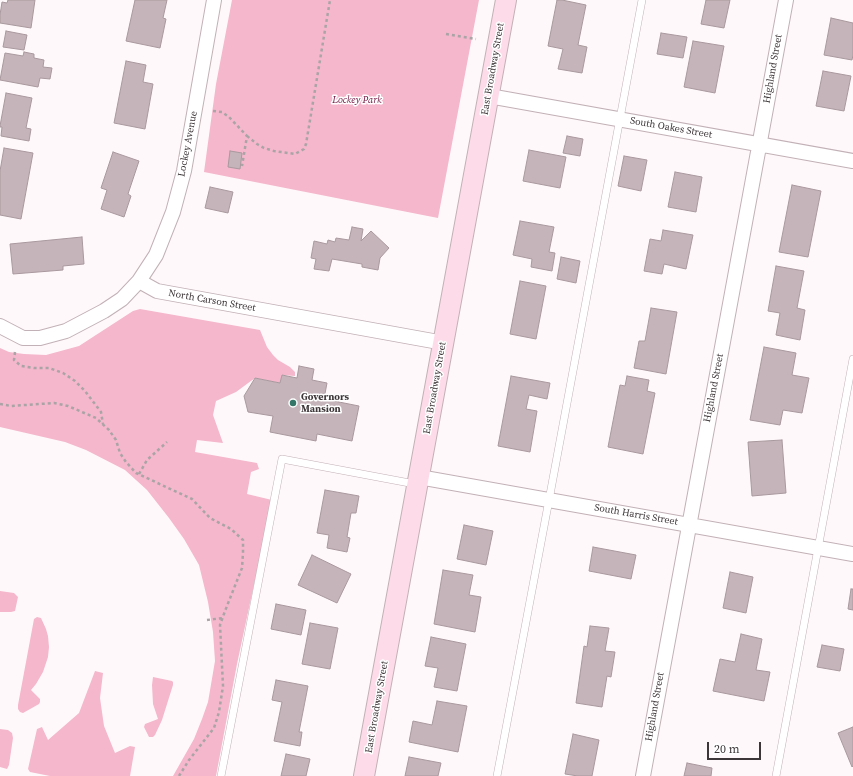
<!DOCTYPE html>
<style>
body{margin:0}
#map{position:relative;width:853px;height:776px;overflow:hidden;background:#fff8fa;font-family:"Source Serif 4",serif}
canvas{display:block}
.scale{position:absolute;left:707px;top:742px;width:54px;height:18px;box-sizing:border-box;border:2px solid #3d3638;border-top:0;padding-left:5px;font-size:12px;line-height:14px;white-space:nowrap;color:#3d3638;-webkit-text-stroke:3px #fff;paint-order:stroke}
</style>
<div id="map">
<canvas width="853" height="776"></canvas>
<div class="scale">20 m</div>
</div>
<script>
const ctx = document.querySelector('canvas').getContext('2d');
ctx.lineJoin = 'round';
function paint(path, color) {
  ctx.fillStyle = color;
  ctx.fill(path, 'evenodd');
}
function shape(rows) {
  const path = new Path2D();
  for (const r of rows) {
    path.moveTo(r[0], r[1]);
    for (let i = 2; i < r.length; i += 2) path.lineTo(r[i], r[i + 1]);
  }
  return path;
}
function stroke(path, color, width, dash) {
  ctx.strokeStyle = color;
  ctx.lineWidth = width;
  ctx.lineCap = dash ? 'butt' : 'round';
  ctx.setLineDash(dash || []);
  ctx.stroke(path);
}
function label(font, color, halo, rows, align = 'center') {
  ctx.font = font + ' "Source Serif 4",serif';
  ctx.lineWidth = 3;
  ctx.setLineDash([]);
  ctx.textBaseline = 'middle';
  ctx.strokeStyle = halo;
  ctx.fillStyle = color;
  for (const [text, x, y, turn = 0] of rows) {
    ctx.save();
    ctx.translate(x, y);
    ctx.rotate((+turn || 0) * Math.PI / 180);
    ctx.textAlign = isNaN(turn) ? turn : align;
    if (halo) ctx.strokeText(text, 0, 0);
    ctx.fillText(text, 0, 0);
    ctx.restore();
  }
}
paint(shape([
 [232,0,479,0,438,218,204,172,216,84],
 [140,309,260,330,267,347,273,355,278,360,290,367,295,372,295,376,282,375,280,383,255,378,236,392,216,401,213,415,223,443,197,440,195,452,257,463,259,469,251,472,247,494,272,500,237,664,216,776,173,776,194,739,202,719,208,702,215,661,213,632,208,602,199,565,184,539,169,518,147,490,125,470,86,450,65,442,0,427,0,348,9,352,24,354,46,355,79,346,133,311],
 [0,591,14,593,18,597,15,611,11,612,0,612],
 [37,617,41,618,46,629,48,636,49,647,48,657,43,672,36,684,31,690,40,699,40,702,39,704,23,713,20,712,18,709,18,705,34,619],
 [95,671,103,673,100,698,104,726,115,753,130,746,135,747,130,776,50,776,30,772,28,769,37,729,42,727,48,740,79,713],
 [153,677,172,681,173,682,173,685,162,720,155,735,153,737,149,737,144,727,145,724,158,719,153,704,152,685],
 [0,729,8,730,12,733,13,738,9,765,7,769,0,767]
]), '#f4b7cc');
const building = shape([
 [8,0,35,0,31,28,0,23,0,15,2,2,7,3,8,0],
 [135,0,167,0,163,18,166,19,160,48,126,41,135,0],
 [557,0,562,0,586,5,578,45,587,47,582,73,558,69,563,49,548,46,557,0],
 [706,0,730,0,724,28,701,24,706,0],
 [831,18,853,23,853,55,852,60,824,55,831,18],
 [6,31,27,35,24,50,3,47,6,31],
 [661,33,687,37,683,58,657,54,661,33],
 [693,41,724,46,715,93,684,87,693,41],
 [24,52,34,54,34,58,44,60,43,67,52,68,50,79,40,78,38,87,0,80,5,53,23,56,24,52],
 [126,61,146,65,143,82,153,84,145,129,114,123,126,61],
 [823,71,851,76,844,111,816,106,823,71],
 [6,93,32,98,26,128,31,129,29,141,1,136,2,127,0,127,0,126,6,93],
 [567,136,583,139,580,156,563,153,567,136],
 [4,148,33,153,21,219,0,215,0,171,4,148],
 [529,150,566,157,560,188,523,181,529,150],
 [230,151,242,153,240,169,228,167,230,151],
 [113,152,139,161,128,194,131,196,124,217,101,209,107,190,101,188,113,152],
 [624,156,647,160,641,191,618,186,624,156],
 [675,172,702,177,696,212,668,207,675,172],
 [792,185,821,191,808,257,779,252,792,185],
 [210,187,233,192,228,213,205,208,210,187],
 [520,221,554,227,549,252,555,253,552,271,531,267,532,259,513,255,520,221],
 [352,227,363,229,361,241,371,231,389,248,380,258,378,270,362,267,362,264,332,259,329,271,314,269,316,259,311,258,314,241,327,244,328,240,335,242,336,238,349,240,352,227],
 [663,230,693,235,686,269,664,264,662,274,644,271,650,239,661,241,663,230],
 [82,237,84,264,63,266,63,270,13,274,10,244,82,237],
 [561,257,580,261,576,283,557,279,561,257],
 [776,266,804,271,797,308,805,310,800,340,776,335,780,313,768,311,776,266],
 [520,281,546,286,536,339,510,334,520,281],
 [651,308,677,312,666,374,634,368,639,341,645,341,651,308],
 [764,347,796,353,792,375,809,378,802,413,783,410,780,425,750,420,764,347],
 [299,366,314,369,312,380,327,383,324,399,359,406,352,441,317,434,316,441,270,432,273,416,248,412,244,396,255,378,280,383,282,375,297,378,299,366],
 [511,376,550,383,547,399,529,395,526,409,537,411,530,452,498,446,511,376],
 [627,376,649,380,647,391,655,393,643,454,608,447,620,385,625,386,627,376],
 [782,440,786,493,752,496,748,442,782,440],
 [325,490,359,496,356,513,351,513,347,537,350,538,347,552,327,548,329,535,317,533,325,490],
 [464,525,493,531,486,565,457,559,464,525],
 [593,547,636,555,631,579,589,571,593,547],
 [312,555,351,574,337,603,298,585,312,555],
 [443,570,473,575,469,595,481,597,475,632,434,624,443,570],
 [730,572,753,577,746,613,723,608,730,572],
 [851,589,853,589,853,610,848,609,851,589],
 [276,604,306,610,301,635,271,629,276,604],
 [310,623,338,628,330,669,302,664,310,623],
 [590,626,609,628,605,651,615,652,611,677,607,676,602,707,576,703,584,646,587,647,590,626],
 [741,634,762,639,756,670,770,672,764,701,713,691,720,659,735,662,741,634],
 [431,637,466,644,457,691,434,687,438,668,425,666,431,637],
 [822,645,844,649,840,671,817,667,822,645],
 [276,680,308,686,299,732,302,732,300,746,274,741,282,702,272,700,276,680],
 [437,701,467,706,458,752,409,742,413,721,432,725,437,701],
 [853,727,853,766,852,767,838,733,853,727],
 [573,734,599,740,592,776,578,776,565,774,573,734],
 [286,754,310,759,306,776,281,776,286,754],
 [409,757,441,763,438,776,405,776,409,757],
 [687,763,712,768,711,776,684,776,687,763]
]);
paint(building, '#c5b4b9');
stroke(building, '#a9999e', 1);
const lane = shape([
 [221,776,282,459,415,484],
 [497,776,549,500,642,0],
 [776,776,853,359]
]);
const street = shape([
 [489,96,853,161],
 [139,281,157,291,444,343],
 [0,326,23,338,40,338,66,331,104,311,122,299,139,281,156,255,173,212,184,171,214,0],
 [419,477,853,554],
 [643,776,786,0]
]);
const secondary = shape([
 [364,776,506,0]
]);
stroke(lane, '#c2b1b6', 8);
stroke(street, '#c2b1b6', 16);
stroke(secondary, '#c2b1b6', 22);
stroke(shape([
 [446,34,476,39],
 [213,111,222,112,229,117,247,136,242,166],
 [247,136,257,144,264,148,274,151,295,154,304,149,306,144,330,0],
 [15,352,14,360,21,366,34,368,49,368,63,373,75,381,85,391,101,412,103,424],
 [0,404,11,406,54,403,68,406,96,418,109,430,116,440,120,453,126,462,136,473,192,499,210,518,231,529,243,540,243,553,242,568,225,611,220,625,223,686,219,712,214,728,189,760,179,776],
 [139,474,147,460,167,442],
 [207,620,223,618]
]), '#aba4a6', 2.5, [3, 3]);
stroke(lane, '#fff', 7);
stroke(street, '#fff', 14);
stroke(secondary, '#fedbe9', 20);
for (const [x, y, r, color] of [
 [293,403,4,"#347768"]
]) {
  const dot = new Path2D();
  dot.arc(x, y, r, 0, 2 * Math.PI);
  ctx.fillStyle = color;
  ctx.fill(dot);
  stroke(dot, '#fff', 1.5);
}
label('10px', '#3d3638', '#fff', [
 ["East Broadway Street",493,69,-80],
 ["Highland Street",773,69,-80],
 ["South Oakes Street",671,128,10],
 ["Lockey Avenue",188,144,-79],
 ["North Carson Street",212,301,10],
 ["East Broadway Street",435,388,-80],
 ["Highland Street",714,388,-79],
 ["South Harris Street",636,515,10],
 ["East Broadway Street",377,707,-80],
 ["Highland Street",655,707,-80]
]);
label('italic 10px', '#6d153f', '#fff', [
 ["Lockey Park",357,100]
]);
label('bold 10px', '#3d3638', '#fff', [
 ["Governors",301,397],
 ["Mansion",301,409]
], 'left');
</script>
